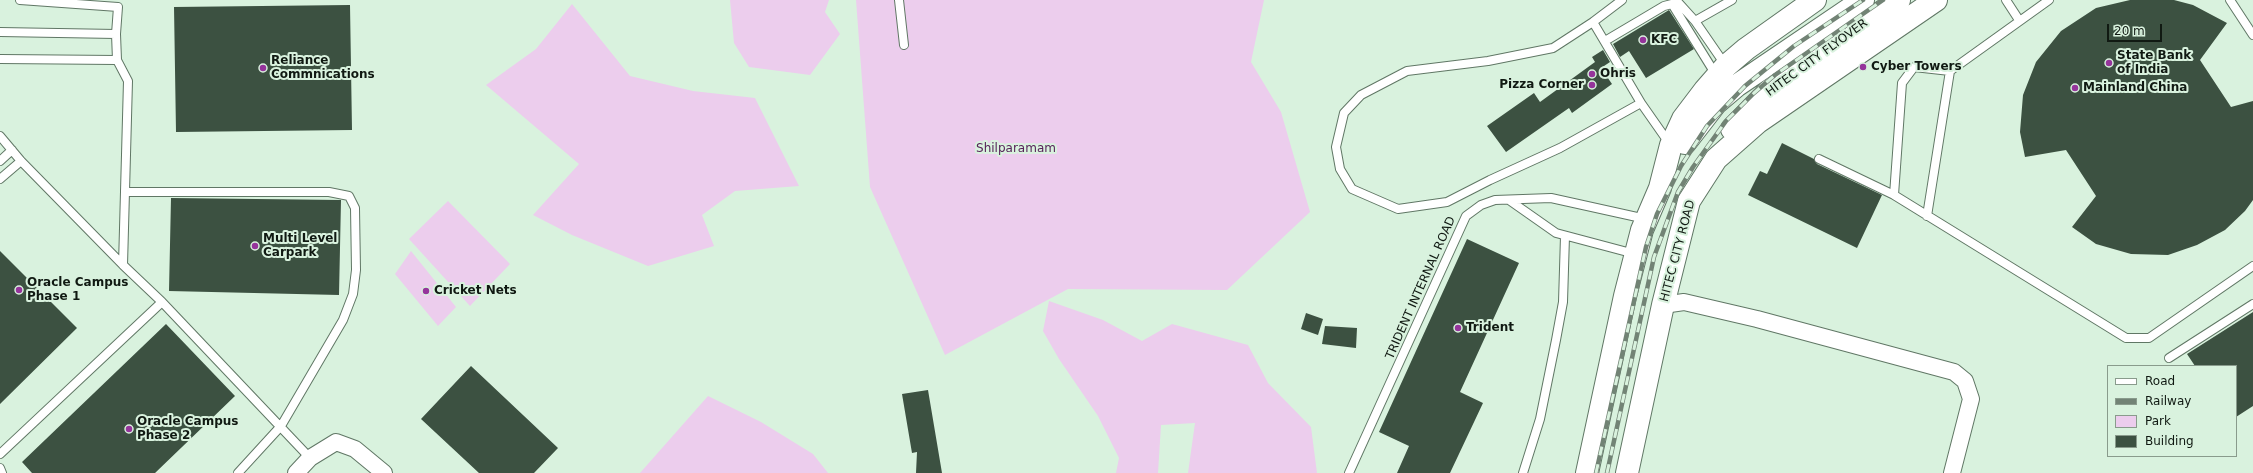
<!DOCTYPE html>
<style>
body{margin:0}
#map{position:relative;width:2253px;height:473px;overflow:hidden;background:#d9f2de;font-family:"DejaVu Sans",sans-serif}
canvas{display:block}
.legend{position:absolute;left:2107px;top:365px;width:130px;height:92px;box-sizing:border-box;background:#d9f2de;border:1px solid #899b8c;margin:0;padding:5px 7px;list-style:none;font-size:12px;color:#101912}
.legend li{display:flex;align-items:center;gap:8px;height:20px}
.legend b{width:20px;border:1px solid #899b8c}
.scale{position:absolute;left:2107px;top:24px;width:55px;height:18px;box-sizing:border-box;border:2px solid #101912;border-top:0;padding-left:5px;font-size:12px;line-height:14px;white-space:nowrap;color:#101912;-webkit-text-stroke:3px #d9f2de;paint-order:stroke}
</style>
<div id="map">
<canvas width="2253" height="473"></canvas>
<ul class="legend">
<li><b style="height:5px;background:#fff"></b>Road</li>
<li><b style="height:5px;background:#728375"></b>Railway</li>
<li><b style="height:11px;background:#eccded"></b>Park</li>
<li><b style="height:11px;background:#3c5141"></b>Building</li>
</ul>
<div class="scale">20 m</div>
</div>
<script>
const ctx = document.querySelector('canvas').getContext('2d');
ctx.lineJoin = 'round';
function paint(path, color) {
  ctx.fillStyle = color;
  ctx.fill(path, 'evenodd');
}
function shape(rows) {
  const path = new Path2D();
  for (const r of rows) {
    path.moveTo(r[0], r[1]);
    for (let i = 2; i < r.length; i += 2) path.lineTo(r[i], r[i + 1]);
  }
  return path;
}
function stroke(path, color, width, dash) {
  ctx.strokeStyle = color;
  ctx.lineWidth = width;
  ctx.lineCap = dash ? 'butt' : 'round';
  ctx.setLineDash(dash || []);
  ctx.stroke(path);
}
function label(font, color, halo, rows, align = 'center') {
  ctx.font = font + ' "DejaVu Sans",sans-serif';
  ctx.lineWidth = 4;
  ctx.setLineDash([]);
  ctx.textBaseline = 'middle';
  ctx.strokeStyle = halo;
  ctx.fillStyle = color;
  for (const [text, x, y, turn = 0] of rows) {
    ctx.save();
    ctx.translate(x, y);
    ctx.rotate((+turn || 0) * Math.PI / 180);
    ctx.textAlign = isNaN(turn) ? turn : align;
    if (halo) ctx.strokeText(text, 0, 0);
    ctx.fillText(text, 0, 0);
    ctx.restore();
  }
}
paint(shape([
 [730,0,829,0,825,12,840,34,810,75,749,67,734,43],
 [856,0,1264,0,1251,62,1281,112,1310,212,1227,290,1068,289,945,355,870,187],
 [572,4,630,76,693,91,755,98,799,186,735,191,702,215,714,246,648,266,572,235,533,215,579,164,486,85,536,49],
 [448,201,510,264,470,306,409,239],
 [411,251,456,307,438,326,395,274],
 [1049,301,1103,320,1142,341,1172,324,1248,345,1268,383,1311,427,1317,473,1188,473,1195,423,1161,425,1158,473,1116,473,1119,458,1098,416,1059,359,1043,331],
 [708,396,761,422,813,454,828,473,640,473]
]), '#eccded');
paint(shape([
 [2130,0,2174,0,2193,5,2227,23,2200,60,2231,107,2253,101,2253,200,2245,211,2225,230,2197,245,2168,255,2131,254,2096,244,2072,227,2096,196,2066,150,2025,157,2020,132,2023,95,2036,62,2061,31,2096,8],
 [350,5,352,130,176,132,174,7],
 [1669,10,1694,49,1646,78,1629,51,1620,57,1613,44],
 [1603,50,1610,62,1601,68,1612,84,1572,113,1569,108,1506,152,1487,126,1534,93,1540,102,1595,62,1592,57],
 [1782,143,1814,159,1817,164,1882,195,1857,248,1748,195,1760,171,1767,174],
 [171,198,341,200,339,295,169,291],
 [1467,239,1519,263,1460,392,1483,403,1450,473,1397,473,1409,446,1379,432],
 [0,251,77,328,0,404],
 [2253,312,2253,406,2236,417,2236,366,2195,366,2187,354],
 [1306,313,1323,319,1318,335,1301,329],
 [166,324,235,396,155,473,32,473,22,462],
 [1325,326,1357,328,1356,348,1322,344],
 [471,366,558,448,534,473,479,473,421,419],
 [928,390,942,473,916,473,917,452,912,453,902,394]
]), '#3c5141');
const service = shape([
 [899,0,904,45],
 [1622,0,1593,22,1553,48,1488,61,1407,71,1361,95,1344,113,1336,147,1340,169,1352,189,1398,209,1447,202,1490,180,1560,148,1641,103,1669,143],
 [1676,0,1695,21,1726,66],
 [2006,0,2019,20],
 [2049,0,1950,71,1914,67,1902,83,1894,195,2126,338,2149,338,2253,266],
 [2230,0,2253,35],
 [1695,21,1732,0],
 [1593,22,1641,103],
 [0,32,116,34,118,7,20,0],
 [1605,41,1664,6,1672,4,1716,75],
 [0,59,117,60,116,34],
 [117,60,128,81,123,265],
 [0,136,21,161,123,265,162,302,310,458],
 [1819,159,1894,195],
 [0,161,12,150],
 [0,179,21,161],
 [125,192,329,192,349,196,355,208,356,270,353,294,343,320,281,426,238,473],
 [1509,200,1556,233,1635,254],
 [1927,216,1950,71],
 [2169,358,2253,304],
 [0,454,162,302],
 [0,468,2,473],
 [1349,473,1466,216,1481,205,1495,200,1551,198,1646,219],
 [1523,473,1540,419,1556,340,1563,302,1565,236]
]);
const minor = shape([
 [1663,305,1684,302,1757,319,1954,372,1965,381,1971,399,1952,473],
 [296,473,310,458,336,442,355,449,384,473]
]);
const primary = shape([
 [1732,129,1769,91,1899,0],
 [1685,143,1716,103,1736,86,1863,0],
 [1587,473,1625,296,1642,230,1660,188,1671,145,1683,119,1705,90,1726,66,1746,49,1815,0],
 [1627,473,1663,305,1689,201,1716,159,1758,122,1936,0]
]);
stroke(service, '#607765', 10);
stroke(minor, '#607765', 18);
stroke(primary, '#607765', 24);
stroke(service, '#fff', 8);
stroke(minor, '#fff', 16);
stroke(primary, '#fff', 22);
const rail = shape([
 [1596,473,1646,247,1657,214,1681,166,1707,126,1745,86,1794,46,1863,0],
 [1607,473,1654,257,1678,192,1693,167,1726,121,1754,93,1775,75,1883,0]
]);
stroke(rail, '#728375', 4.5);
stroke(rail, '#d9f2de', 3, [9]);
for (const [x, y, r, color] of [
 [1643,40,4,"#95349b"],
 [2109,63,4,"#95349b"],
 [1863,67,4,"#95349b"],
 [263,68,4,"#95349b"],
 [1592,74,4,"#95349b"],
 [1592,85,4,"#95349b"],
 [2075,88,4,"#95349b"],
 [255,246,4,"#95349b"],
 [19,290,4,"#95349b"],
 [426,291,4,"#95349b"],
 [1458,328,4,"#95349b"],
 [129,429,4,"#95349b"]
]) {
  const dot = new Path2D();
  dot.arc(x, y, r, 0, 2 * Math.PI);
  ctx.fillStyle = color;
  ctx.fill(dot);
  stroke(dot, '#d9f2de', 1.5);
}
label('bold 12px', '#101912', '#d9f2de', [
 ["KFC",1651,40],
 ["State Bank",2117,56],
 ["of India",2117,70],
 ["Reliance",271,61],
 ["Commnications",271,75],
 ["Cyber Towers",1871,67],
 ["Ohris",1600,74],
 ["Pizza Corner",1584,85,"right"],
 ["Mainland China",2083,88],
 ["Multi Level",263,239],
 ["Carpark",263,253],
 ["Oracle Campus",27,283],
 ["Phase 1",27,297],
 ["Cricket Nets",434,291],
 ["Trident",1466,328],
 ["Oracle Campus",137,422],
 ["Phase 2",137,436]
], 'left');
label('12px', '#101912', '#d9f2de', [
 ["HITEC CITY FLYOVER",1817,58,-36],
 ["HITEC CITY ROAD",1678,251,-75],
 ["TRIDENT INTERNAL ROAD",1421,288,-66]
]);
label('12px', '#562259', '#d9f2de', [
 ["Shilparamam",1016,149]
]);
</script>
